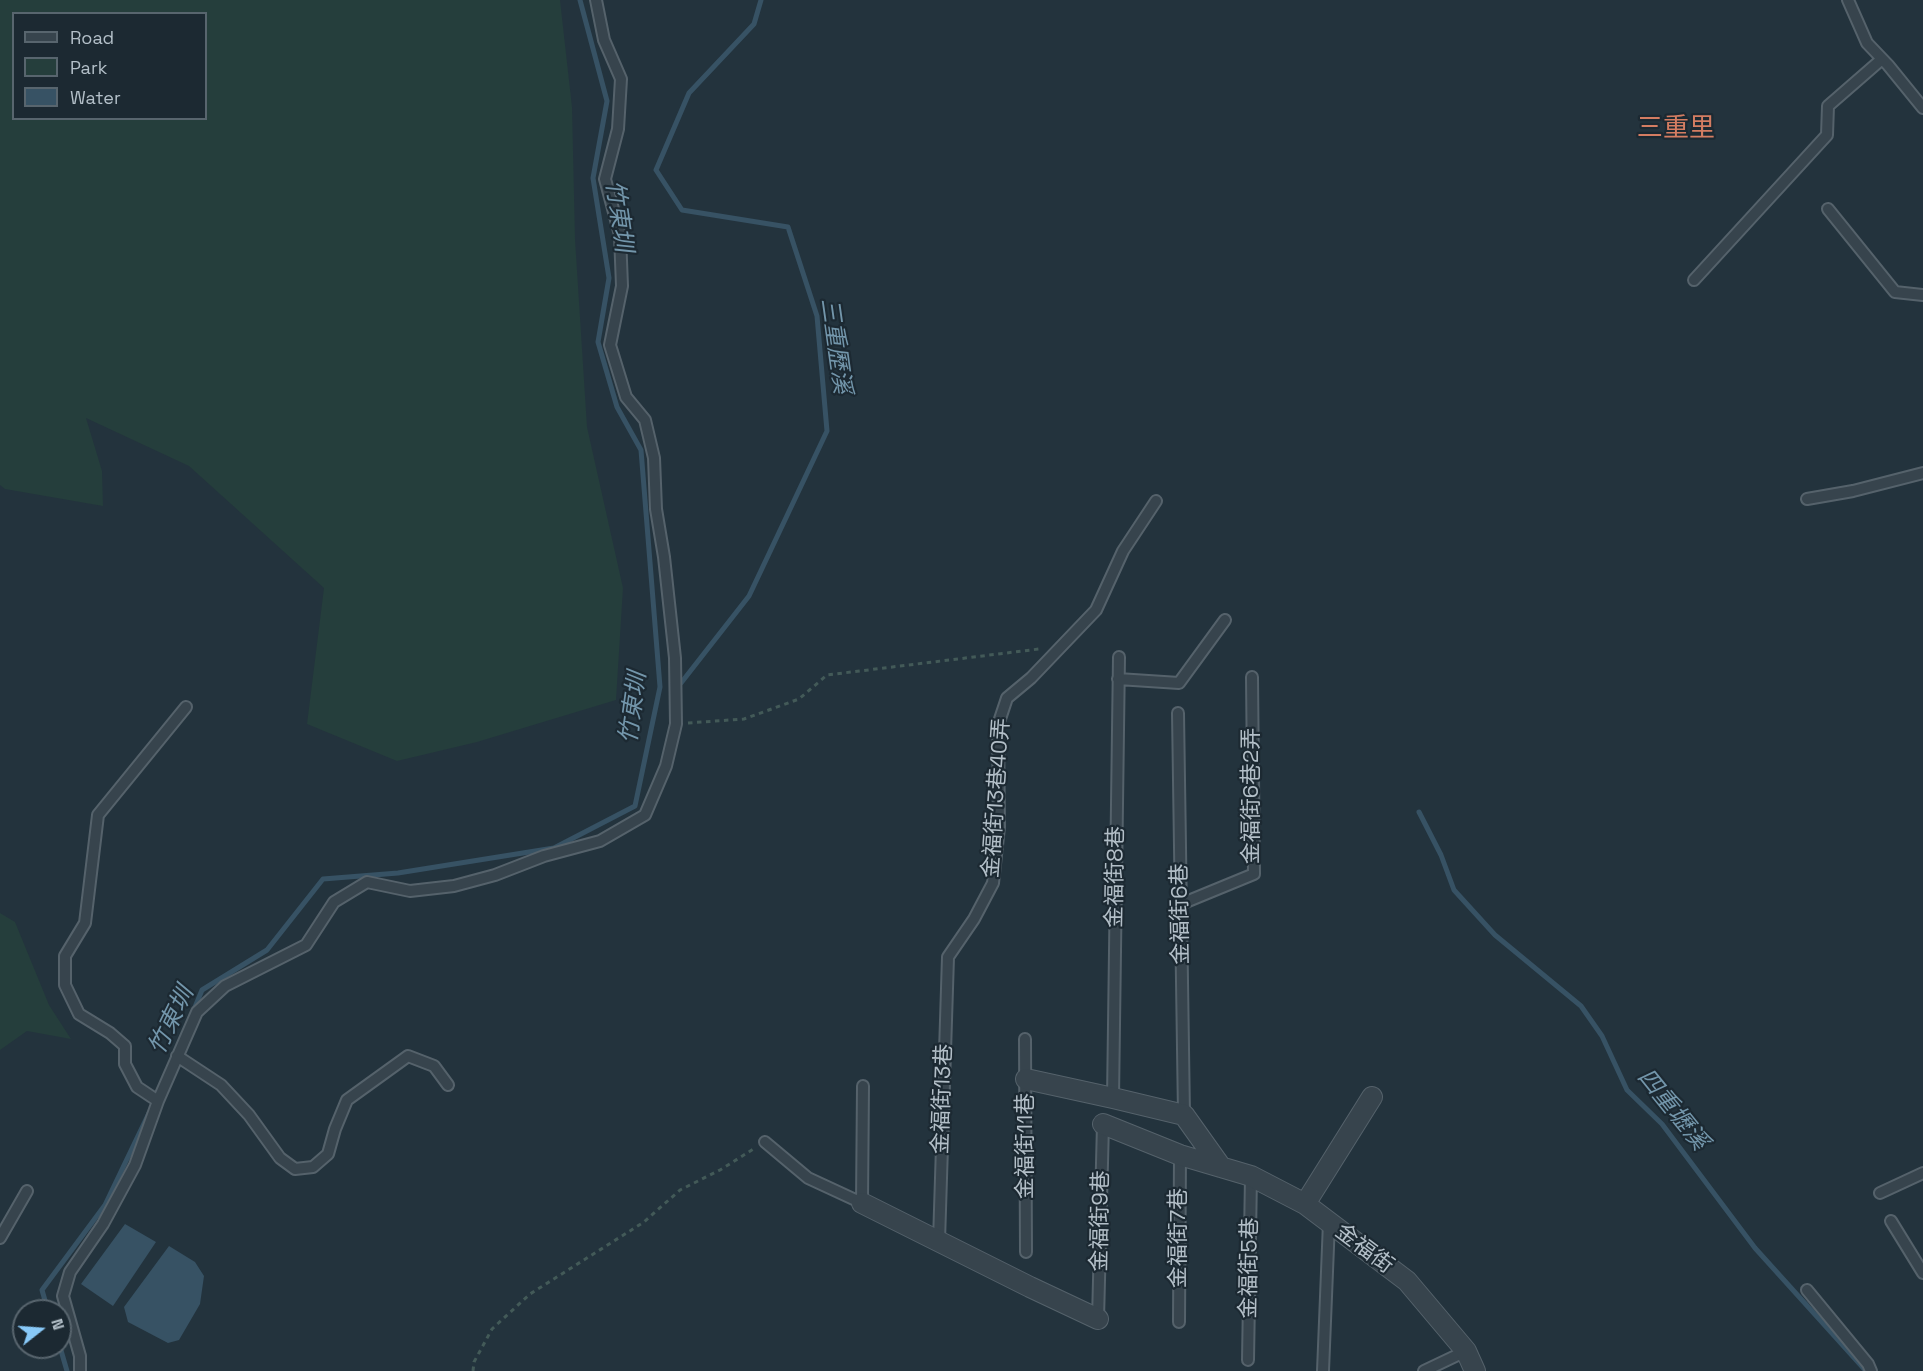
<!DOCTYPE html>
<meta charset="utf-8">
<style>
body{margin:0}
#map{position:relative;width:1923px;height:1371px;overflow:hidden;background:#23333d;font-family:"Space Grotesk",sans-serif}
canvas{display:block}
.legend{position:absolute;left:12px;top:12px;width:195px;height:108px;box-sizing:border-box;background:#1c2932;border:2px solid #58656e;margin:0;padding:8px 10px;list-style:none;font-size:18px;color:#b3bfc8}
.legend li{display:flex;align-items:center;gap:12px;height:30px}
.legend b{width:30px;border:2px solid #58656e}
.north{position:absolute;left:12px;top:1299px;width:60px;height:60px;box-sizing:border-box;background:#1c2932;border:2px solid #58656e;border-radius:50%;rotate:73deg;font-size:16px;font-weight:700;line-height:24px;text-align:center;color:#b3bfc8}
.north::after{content:'';display:block;margin:auto;width:21px;height:27px;background:#88c9f8;clip-path:polygon(50% 0,100% 100%,50% 72%,0 100%)}
</style>
<div id="map">
<canvas width="1923" height="1371"></canvas>
<ul class="legend">
<li><b style="height:8px;background:#37444d"></b>Road</li>
<li><b style="height:16px;background:#253e3c"></b>Park</li>
<li><b style="height:16px;background:#375264"></b>Water</li>
</ul>
<div class="north">N</div>
</div>
<script>
const ctx = document.querySelector('canvas').getContext('2d');
ctx.lineJoin = 'round';
function paint(path, color) {
  ctx.fillStyle = color;
  ctx.fill(path, 'evenodd');
}
function shape(rows) {
  const path = new Path2D();
  for (const r of rows) {
    path.moveTo(r[0], r[1]);
    for (let i = 2; i < r.length; i += 2) path.lineTo(r[i], r[i + 1]);
  }
  return path;
}
function stroke(path, color, width, dash) {
  ctx.strokeStyle = color;
  ctx.lineWidth = width;
  ctx.lineCap = dash ? 'butt' : 'round';
  ctx.setLineDash(dash || []);
  ctx.stroke(path);
}
function label(font, color, halo, rows, align = 'center') {
  ctx.font = font + ' "Space Grotesk","Noto Sans TC",sans-serif';
  ctx.lineWidth = 4.5;
  ctx.setLineDash([]);
  ctx.textBaseline = 'middle';
  ctx.strokeStyle = halo;
  ctx.fillStyle = color;
  for (const [text, x, y, turn = 0] of rows) {
    ctx.save();
    ctx.translate(x, y);
    ctx.rotate((+turn || 0) * Math.PI / 180);
    ctx.textAlign = isNaN(turn) ? turn : align;
    if (halo) ctx.strokeText(text, 0, 0);
    ctx.fillText(text, 0, 0);
    ctx.restore();
  }
}
paint(shape([
 [0,0,560,0,572,107,575,239,587,427,623,588,616,700,477,742,397,761,307,724,324,588,189,466,86,418,102,471,103,506,5,489,0,485],
 [14,14,206,14,206,118,14,118],
 [0,913,15,922,49,1005,71,1039,27,1031,0,1050]
]), '#253e3c');
paint(shape([
 [125,1224,156,1242,113,1306,81,1284],
 [169,1246,195,1262,204,1276,200,1304,179,1340,168,1343,128,1322,124,1307]
]), '#375264');
stroke(shape([
 [681,683,749,596,827,431,817,316,788,227,682,210,656,170,689,93,754,24,761,0],
 [1419,812,1441,855,1454,890,1495,935,1581,1006,1602,1036,1627,1090,1662,1124,1755,1248,1866,1371],
 [193,1012,202,990,267,950,323,879,398,873,554,848,635,806,660,687,641,450,617,407,598,342,609,278,593,178,607,101,580,0],
 [48,1311,42,1290,105,1205,149,1113],
 [60,1347,67,1371]
]), '#375264', 5);
const lane = shape([
 [1848,0,1867,43,1888,65,1923,108],
 [1828,209,1895,292,1923,295],
 [1694,280,1827,135,1828,106,1882,59],
 [1807,499,1853,491,1923,473],
 [1118,679,1179,683,1225,620],
 [1178,713,1184,1115],
 [1181,904,1254,874,1252,677],
 [1025,1039,1026,1252],
 [177,1056,221,1085,249,1115,280,1158,295,1169,313,1167,328,1154,335,1129,347,1100,408,1056,434,1066,448,1085],
 [1113,1098,1119,657],
 [158,1101,137,1087,125,1064,125,1046,110,1033,79,1014,65,985,65,956,85,923,98,815,186,707],
 [765,1142,808,1178,862,1203,863,1086],
 [1880,1193,1923,1173],
 [1891,1221,1923,1273],
 [0,1238,27,1191],
 [939,1241,948,957,974,919,993,883,999,827,998,725,1007,698,1031,678,1096,610,1123,551,1156,501],
 [1807,1290,1868,1364,1871,1371],
 [1098,1319,1103,1124],
 [1179,1322,1180,1155],
 [1248,1360,1251,1176],
 [80,1371,80,1356,63,1296,70,1272,103,1224,135,1165,158,1101,197,1012,225,986,306,945,334,902,367,882,410,891,454,886,495,875,544,856,600,841,645,815,666,766,676,724,675,658,664,557,656,509,654,458,645,420,626,397,610,345,622,286,620,235,605,179,618,129,621,79,604,40,596,0],
 [1323,1371,1329,1222],
 [1424,1371,1466,1351]
]);
const street = shape([
 [1026,1079,1113,1098,1184,1115,1221,1167],
 [1103,1124,1180,1155,1251,1176,1305,1204,1407,1281,1466,1351,1475,1371],
 [862,1203,1030,1287,1098,1319],
 [1305,1204,1372,1097]
]);
stroke(lane, '#55626b', 14);
stroke(street, '#55626b', 22);
stroke(shape([
 [688,723,744,719,799,699,827,675,1039,649],
 [473,1371,474,1362,492,1329,530,1294,644,1222,680,1190,720,1170,755,1148]
]), '#435a58', 3, [4.5, 4.5]);
stroke(lane, '#37444d', 10);
stroke(street, '#37444d', 20);
label('22px', '#b3bfc8', '#1c2932', [
 ["金福街6巷2弄",1252,796,-90],
 ["金福街13巷40弄",997,798,-86],
 ["金福街8巷",1116,877,-89],
 ["金福街6巷",1181,914,-91],
 ["金福街13巷",943,1099,-88],
 ["金福街11巷",1026,1146,-90],
 ["金福街9巷",1101,1221,-89],
 ["金福街7巷",1179,1238,-90],
 ["金福街",1364,1249,37],
 ["金福街5巷",1250,1268,-89]
]);
label('italic 24px', '#7396ab', '#1c2932', [
 ["竹東圳",618,216,82],
 ["三重歷溪",835,346,82],
 ["竹東圳",634,708,-82],
 ["竹東圳",172,1021,-64],
 ["四重壢溪",1672,1110,51]
]);
label('26px', '#d47d62', '#1c2932', [
 ["三重里",1676,129]
]);
</script>
